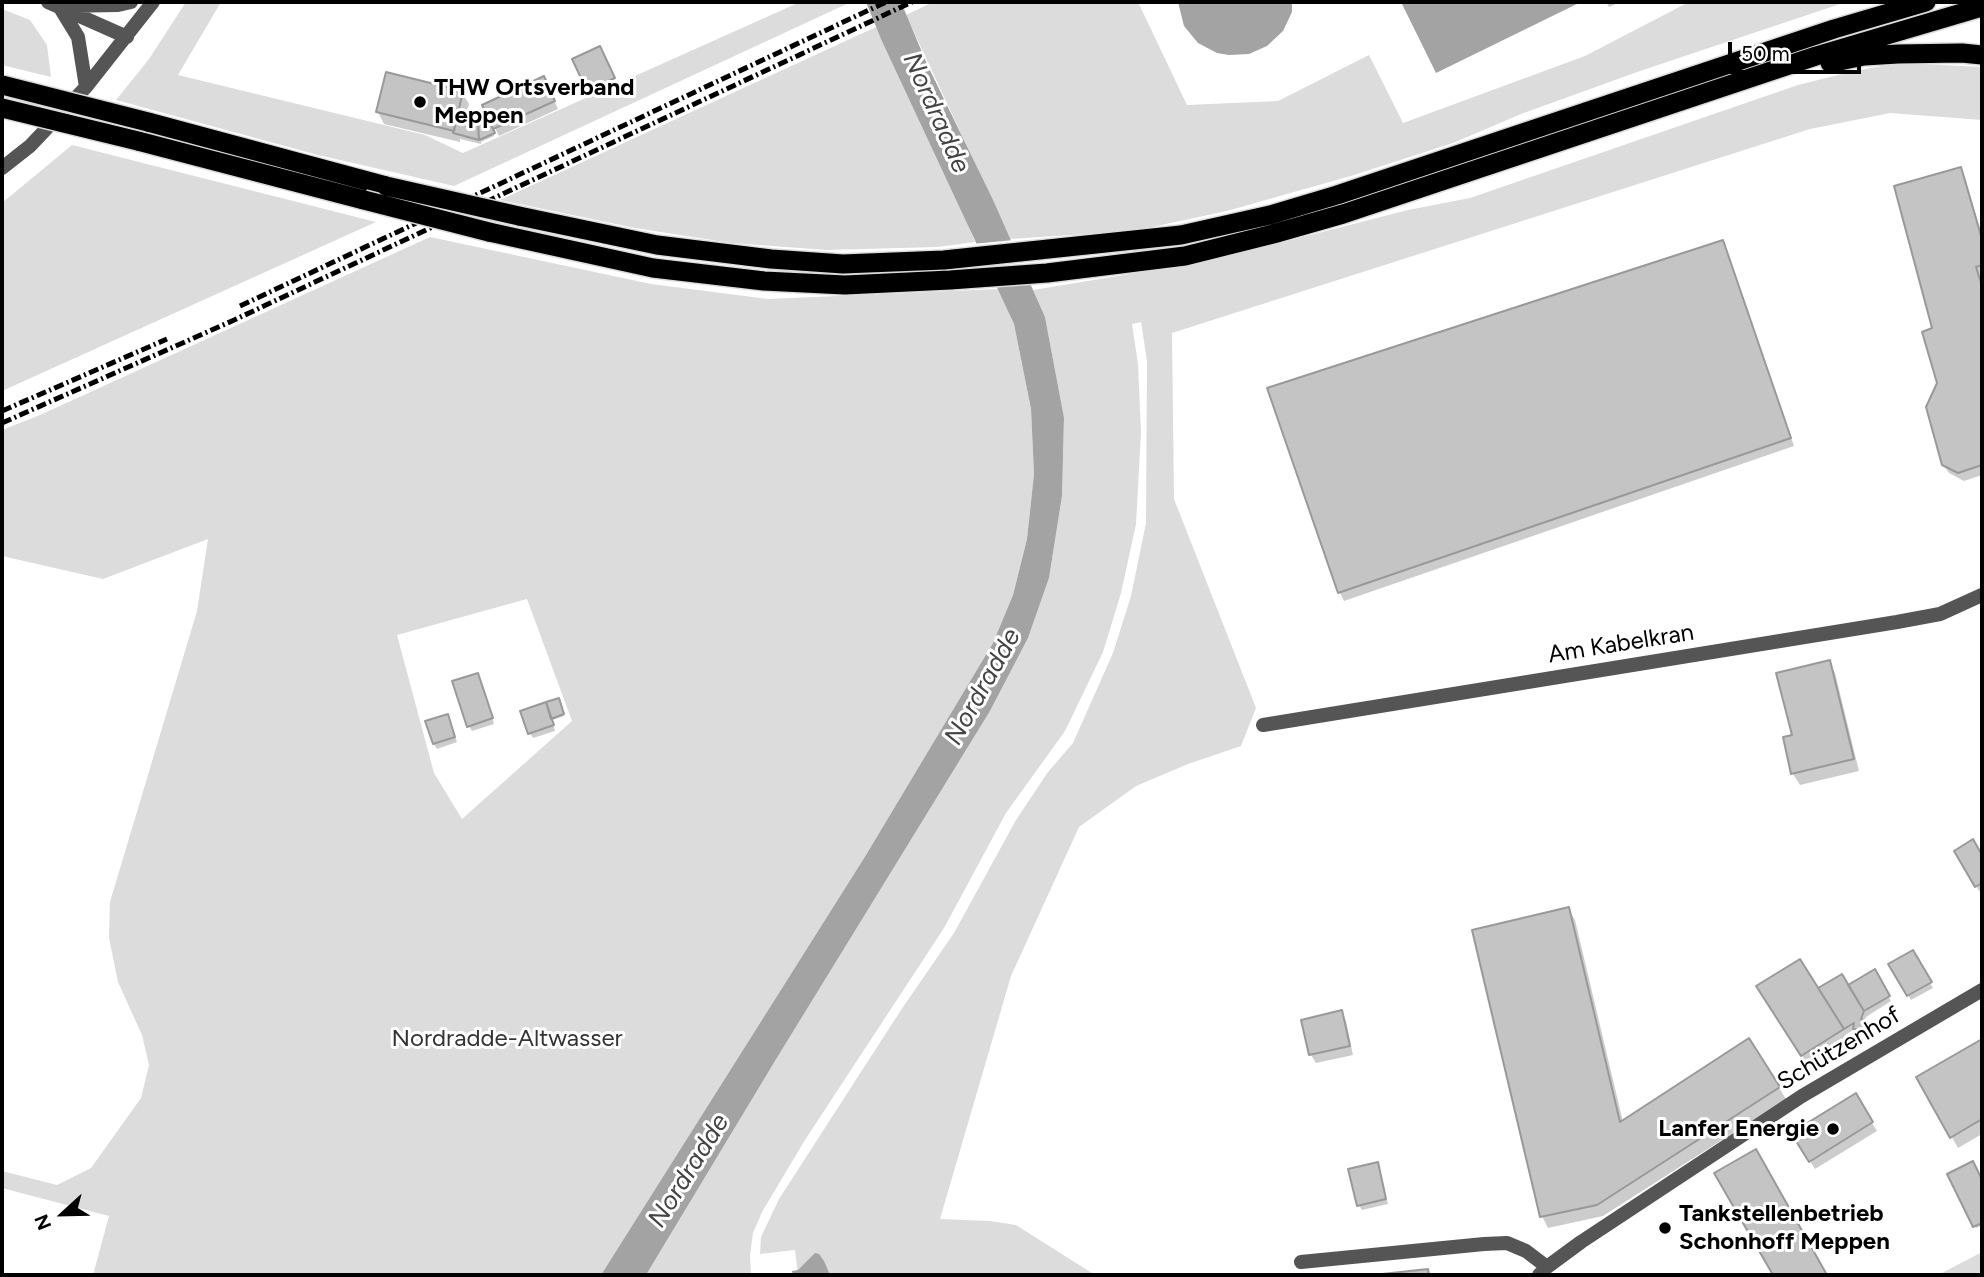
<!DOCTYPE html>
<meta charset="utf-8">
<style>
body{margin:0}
#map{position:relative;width:1984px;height:1277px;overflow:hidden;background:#fff;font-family:Figtree,sans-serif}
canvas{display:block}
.frame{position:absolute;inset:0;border:4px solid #000;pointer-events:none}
.north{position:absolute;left:28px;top:1179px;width:70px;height:70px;-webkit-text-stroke:5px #fff;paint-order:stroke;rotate:248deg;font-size:19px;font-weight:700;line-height:28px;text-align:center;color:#000}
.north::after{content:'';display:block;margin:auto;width:24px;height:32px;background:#000;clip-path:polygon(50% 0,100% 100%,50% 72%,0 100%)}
.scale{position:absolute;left:1728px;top:42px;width:133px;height:32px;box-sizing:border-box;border:4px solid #000;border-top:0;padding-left:9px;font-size:21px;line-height:24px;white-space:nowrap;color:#000;-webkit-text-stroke:5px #fff;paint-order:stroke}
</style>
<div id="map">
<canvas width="1984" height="1277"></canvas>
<div class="frame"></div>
<div class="north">N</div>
<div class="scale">50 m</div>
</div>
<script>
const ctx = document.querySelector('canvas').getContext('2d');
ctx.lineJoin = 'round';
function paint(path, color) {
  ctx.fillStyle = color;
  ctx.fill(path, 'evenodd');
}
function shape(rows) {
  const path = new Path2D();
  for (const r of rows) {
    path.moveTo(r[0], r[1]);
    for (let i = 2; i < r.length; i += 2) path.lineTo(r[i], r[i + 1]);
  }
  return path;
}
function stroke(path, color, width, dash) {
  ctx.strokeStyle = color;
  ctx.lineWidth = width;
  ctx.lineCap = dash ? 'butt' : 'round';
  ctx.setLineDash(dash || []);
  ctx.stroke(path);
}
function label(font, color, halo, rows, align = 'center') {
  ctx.font = font + ' Figtree,sans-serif';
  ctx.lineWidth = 6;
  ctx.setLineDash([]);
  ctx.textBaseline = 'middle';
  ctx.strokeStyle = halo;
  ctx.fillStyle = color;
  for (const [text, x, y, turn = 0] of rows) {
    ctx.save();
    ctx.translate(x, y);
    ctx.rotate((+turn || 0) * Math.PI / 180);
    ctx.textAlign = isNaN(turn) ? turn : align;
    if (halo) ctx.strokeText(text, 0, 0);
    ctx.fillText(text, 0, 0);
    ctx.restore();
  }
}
paint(shape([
 [186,2,221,2,178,75,425,135,463,153,800,2,851,2,454,186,318,155,116,100,149,59],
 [933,2,1138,2,1187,105,1278,101,1369,55,1403,123,1585,56,1689,2,1846,2,1640,71,1521,114,1453,143,1354,175,1227,211,1133,231,1010,239,906,15],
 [2,9,30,20,47,45,51,77,2,65],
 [876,27,954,191,975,242,937,247,827,250,731,243,635,228,500,200],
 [1899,63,1982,67,1982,120,1890,113,1810,129,1172,333,1174,499,1256,708,1241,746,1188,764,1136,786,1079,827,1011,976,940,1219,990,1221,1016,1225,1095,1275,798,1275,795,1250,760,1254,761,1237,779,1199,901,1010,954,933,1016,820,1048,772,1073,743,1113,653,1131,596,1146,523,1147,361,1141,322,1132,324,1138,364,1141,432,1136,524,1121,593,1103,652,1065,731,1006,813,944,928,805,1140,762,1212,753,1233,750,1255,751,1275,646,1275,775,1061,990,711,1028,638,1049,578,1062,496,1064,419,1045,317,1033,290,1209,261,1408,210,1470,198,1798,85,1854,71],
 [72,145,376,222,2,391,2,203],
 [430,237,651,284,768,299,998,289,1014,324,1031,409,1034,474,1027,539,1013,595,993,643,866,855,601,1275,93,1275,109,1216,2,1188,2,1171,57,1185,91,1168,141,1098,149,1065,142,1035,118,982,109,938,110,902,197,611,208,539,103,579,2,556,2,430,40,415],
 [527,599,572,721,462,819,434,773,397,635],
 [1982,1250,1982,1275,1938,1275,1982,1252]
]), '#dcdcdc');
paint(shape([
 [866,2,901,2,927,64,993,200,1045,317,1064,418,1062,496,1049,578,1028,638,990,711,775,1061,646,1275,601,1275,866,855,993,643,1013,595,1027,539,1034,474,1031,409,1014,324,881,39],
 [1178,2,1292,2,1292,12,1283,31,1267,46,1249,54,1229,55,1217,53,1198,43,1184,26],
 [1401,2,1581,2,1436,73],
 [815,1253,819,1254,824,1261,830,1275,793,1275,792,1271,798,1270]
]), '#a3a3a3');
paint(shape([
 [1014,240,1034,284,994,287,972,244]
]), '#fff');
paint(shape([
 [1606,2,1620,2,1609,7],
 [602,53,616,84,591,95,588,90],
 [548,87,558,109,499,136,494,126],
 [462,92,469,104,465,121,478,125,487,120,494,136,481,142,481,144,460,139,460,142,384,124,378,112],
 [1960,169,1965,177,1982,236,1982,274,1979,275,1982,285,1982,475,1964,481,1949,473,1943,464,1934,330],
 [1723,243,1727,251,1794,446,1344,601,1340,593,1270,389],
 [1829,662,1835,673,1859,771,1800,785,1793,774,1785,739,1794,737],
 [480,680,494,724,472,731,469,726],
 [559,702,564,716,552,720,555,731,533,738,530,733],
 [450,721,457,742,437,749,434,744],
 [1972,842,1982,859,1982,889,1979,891,1956,851],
 [1568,909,1575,920,1623,1122,1749,1040,1786,1099,1603,1216,1548,1228,1542,1216],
 [1912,952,1933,988,1911,1000,1891,964],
 [1874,972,1891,1001,1866,1017,1864,1035,1858,1033,1855,1029,1845,1035,1849,1041,1809,1067,1765,998,1848,987],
 [1341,1012,1346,1021,1353,1055,1316,1063,1311,1055,1303,1021],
 [1982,1041,1982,1134,1958,1148,1918,1077],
 [1855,1095,1877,1131,1815,1169,1793,1134],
 [1972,1163,1982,1183,1982,1225,1976,1228,1949,1175],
 [1377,1164,1388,1204,1362,1210,1359,1205]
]), '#0003');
const building = shape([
 [600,46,615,78,587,91,572,59,600,46],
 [386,72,463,91,454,131,376,112,386,72],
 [544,76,555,101,493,129,482,105,544,76],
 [457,118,478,123,479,140,453,133,457,118],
 [488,118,495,133,479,140,478,123,488,118],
 [1961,167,1982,239,1982,265,1976,267,1982,286,1982,465,1958,473,1942,465,1926,407,1937,383,1922,332,1932,328,1894,186,1961,167],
 [1723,240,1791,438,1338,593,1267,388,1723,240],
 [1830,660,1854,759,1791,774,1783,737,1792,735,1776,673,1830,660],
 [478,673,493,718,467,727,452,681,478,673],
 [559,698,564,714,551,719,546,702,559,698],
 [546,702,554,725,528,734,520,711,546,702],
 [448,714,455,737,433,744,425,721,448,714],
 [1973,839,1982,855,1982,883,1975,887,1954,851,1973,839],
 [1569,907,1620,1122,1749,1038,1780,1087,1597,1205,1540,1217,1472,930,1569,907],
 [1913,950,1932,982,1907,996,1888,964,1913,950],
 [1800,959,1844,1029,1801,1056,1756,986,1800,959],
 [1875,969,1890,996,1864,1011,1848,985,1875,969],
 [1842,974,1864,1011,1861,1019,1865,1021,1862,1030,1853,1029,1854,1023,1844,1029,1818,988,1842,974],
 [1342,1010,1350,1046,1309,1055,1301,1020,1342,1010],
 [1982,1039,1982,1119,1950,1138,1916,1077,1982,1039],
 [1856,1093,1873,1122,1809,1162,1791,1133,1856,1093],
 [1756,1149,1827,1275,1773,1275,1714,1173,1756,1149],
 [1973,1161,1982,1180,1982,1223,1973,1227,1947,1174,1973,1161],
 [1378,1162,1386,1199,1357,1206,1348,1169,1378,1162],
 [1428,1269,1429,1275,1373,1275,1428,1269]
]);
paint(building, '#c4c4c4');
stroke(building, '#999', 2);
const trunk = shape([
 [1830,63,1864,56,1898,54,1962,53,1982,55],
 [148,122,386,186],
 [138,141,364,200],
 [519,216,657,245,771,259,843,264,944,260,1181,235,1270,215,1337,195,1834,29,1926,2],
 [489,232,653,268,764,281,845,285,950,280,1047,273,1185,256,1273,234,1343,214,1816,56,1982,7]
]);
stroke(trunk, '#dbdbdb', 22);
stroke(shape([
 [1263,725,1897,622,1940,614,1982,595],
 [1301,1262,1484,1244,1507,1243,1526,1251,1547,1267],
 [1539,1275,1547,1267,1581,1242,1802,1096,1982,990]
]), '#555', 14);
stroke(shape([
 [48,2,127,37],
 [59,6,78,37,86,87],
 [63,6,118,5,131,2],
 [2,168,30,146,86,87,153,2]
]), '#555', 14);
stroke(trunk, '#000', 19);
stroke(shape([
 [240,306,886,2],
 [2,411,167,339],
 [2,423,232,321,912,2]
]), '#000', 5, [10, 3.5, 2, 3.5]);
const trunkBridge = shape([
 [2,85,148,122],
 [2,108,138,141],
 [386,186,519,216],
 [364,200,489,232]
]);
stroke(trunkBridge, '#dbdbdb', 22, []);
stroke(trunkBridge, '#000', 19);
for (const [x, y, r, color] of [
 [420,102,7,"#000"],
 [1833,1129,7,"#000"],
 [1665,1228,7,"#000"]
]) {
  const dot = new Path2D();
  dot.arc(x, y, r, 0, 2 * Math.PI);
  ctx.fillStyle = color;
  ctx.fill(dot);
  stroke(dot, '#fff', 2.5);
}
label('bold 24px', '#000', '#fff', [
 ["THW Ortsverband",434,88],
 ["Meppen",434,116],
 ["Lanfer Energie",1819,1129,"right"],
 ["Tankstellenbetrieb",1679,1214],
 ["Schonhoff Meppen",1679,1242]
], 'left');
label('24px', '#000', '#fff', [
 ["Am Kabelkran",1621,644,-9],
 ["Schützenhof",1839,1049,-31]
]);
label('24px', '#333', '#fff', [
 ["Nordradde-Altwasser",507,1039]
]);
label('italic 26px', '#444', '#fff', [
 ["Nordradde",936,113,66],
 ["Nordradde",983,687,-61],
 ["Nordradde",689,1171,-58]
]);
</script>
